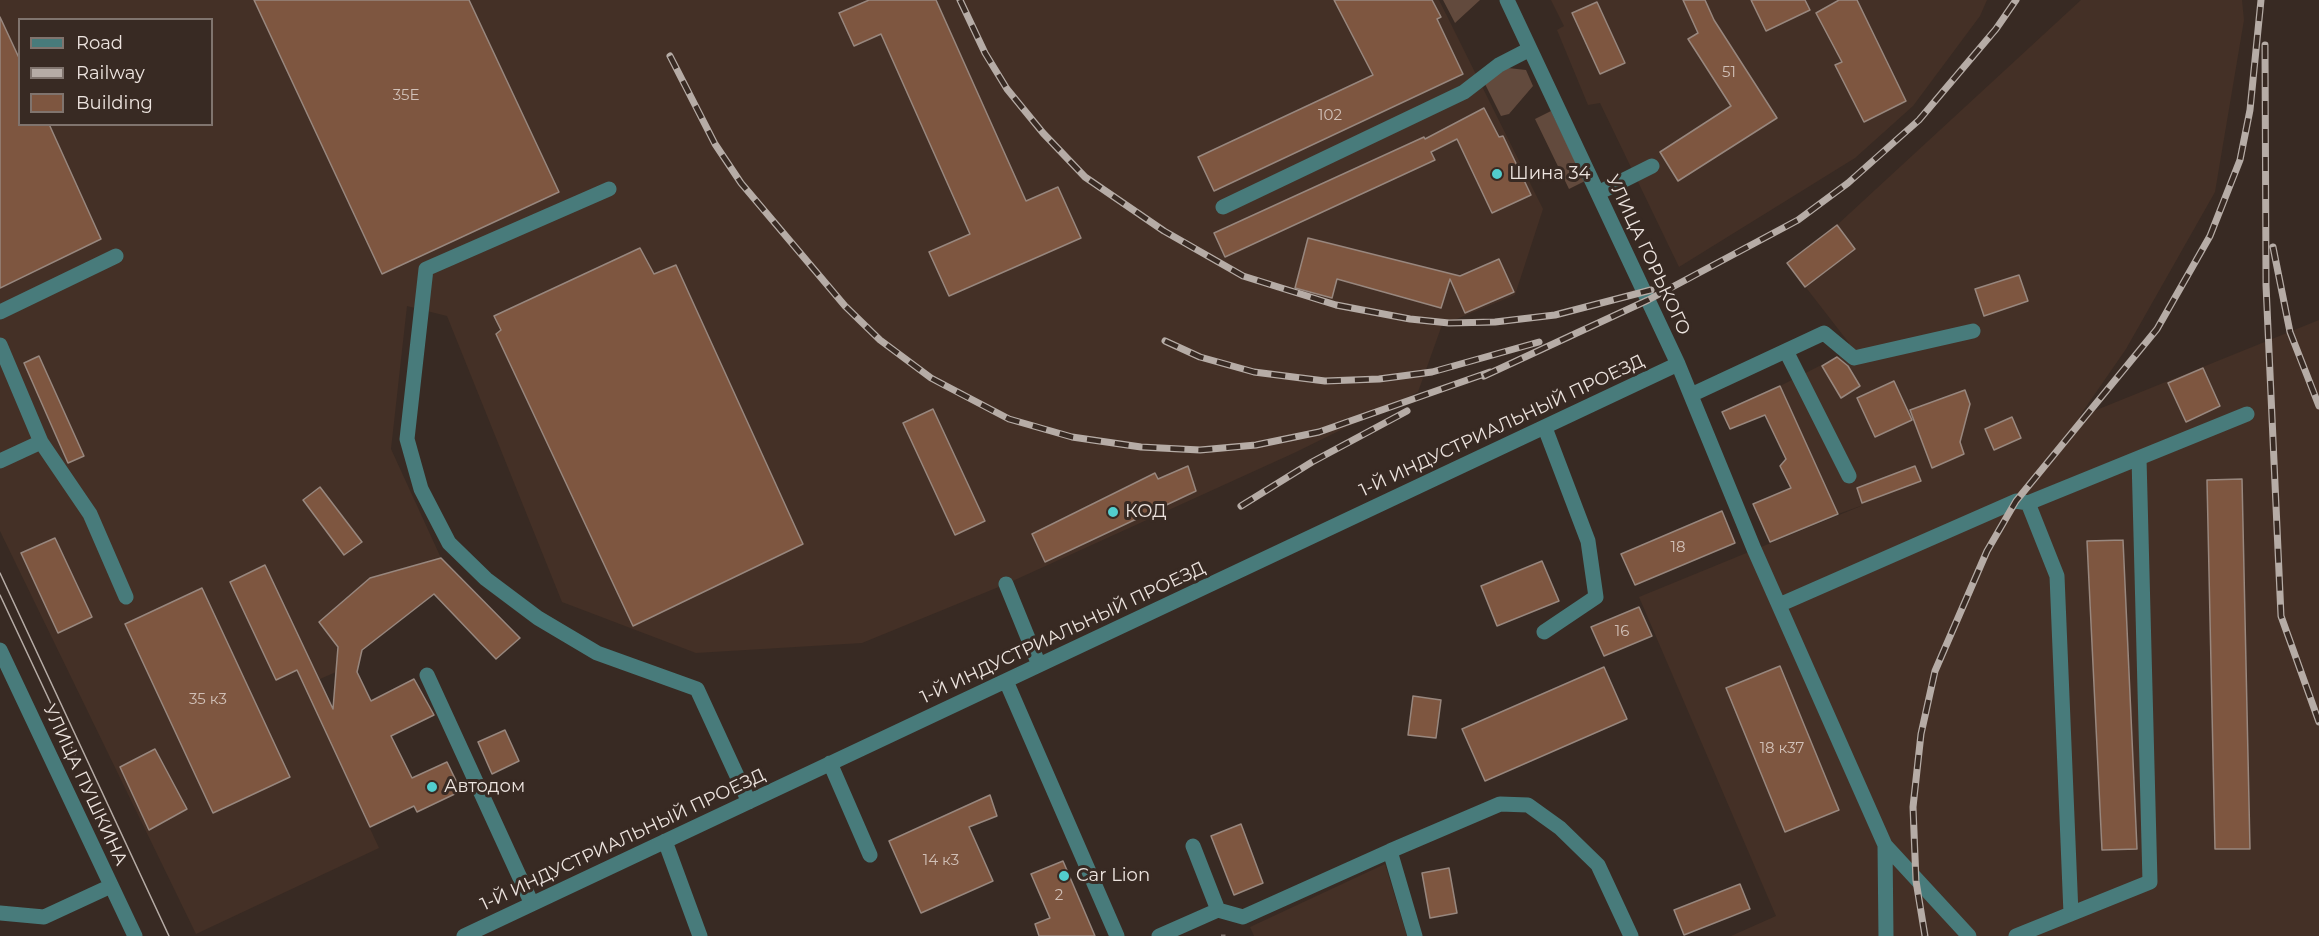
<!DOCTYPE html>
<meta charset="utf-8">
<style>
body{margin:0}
#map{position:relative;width:2319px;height:936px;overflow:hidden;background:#382a23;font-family:Montserrat,sans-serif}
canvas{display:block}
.legend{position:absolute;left:18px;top:18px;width:195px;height:108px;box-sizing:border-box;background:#382a23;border:2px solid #80746e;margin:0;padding:8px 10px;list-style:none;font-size:18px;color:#ede4df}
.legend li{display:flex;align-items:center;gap:12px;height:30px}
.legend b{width:30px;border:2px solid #80746e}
</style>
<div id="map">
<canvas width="2319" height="936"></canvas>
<ul class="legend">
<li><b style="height:8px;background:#487b7b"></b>Road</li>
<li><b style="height:8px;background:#b6aca6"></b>Railway</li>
<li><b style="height:16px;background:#7e5640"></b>Building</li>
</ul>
</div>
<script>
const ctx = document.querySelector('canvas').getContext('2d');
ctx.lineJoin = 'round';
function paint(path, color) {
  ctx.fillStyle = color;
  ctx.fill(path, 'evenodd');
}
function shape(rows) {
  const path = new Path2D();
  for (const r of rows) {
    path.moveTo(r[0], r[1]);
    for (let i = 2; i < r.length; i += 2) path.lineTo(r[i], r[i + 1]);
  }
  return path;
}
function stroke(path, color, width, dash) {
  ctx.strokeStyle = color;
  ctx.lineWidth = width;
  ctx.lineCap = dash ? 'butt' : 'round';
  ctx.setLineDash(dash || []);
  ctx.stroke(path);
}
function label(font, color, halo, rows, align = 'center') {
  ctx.font = font + ' Montserrat,sans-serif';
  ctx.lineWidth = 6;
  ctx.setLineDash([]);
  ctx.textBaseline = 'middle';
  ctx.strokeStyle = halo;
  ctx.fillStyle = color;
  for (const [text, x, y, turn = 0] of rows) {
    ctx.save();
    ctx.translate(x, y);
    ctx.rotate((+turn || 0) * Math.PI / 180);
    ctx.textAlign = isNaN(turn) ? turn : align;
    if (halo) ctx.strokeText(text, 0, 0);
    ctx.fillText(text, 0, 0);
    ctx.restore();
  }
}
paint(shape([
 [0,0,1439,0,1543,209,1515,295,1442,325,1418,392,1294,453,1006,584,862,643,696,653,562,602,447,316,407,306,391,449,441,558,370,578,319,622,338,647,336,672,304,686,379,848,196,934,0,531],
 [20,20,212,20,212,124,20,124],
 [1551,0,1987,0,1980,16,1913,106,1855,158,1679,267,1600,103,1588,105,1557,30,1564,26],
 [2081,0,2242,0,2244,20,2215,192,2126,349,2079,417,2319,320,2319,936,1731,936,1776,916,1639,597,1866,504,1838,514,1780,386,1841,355,1849,343,1787,263,1837,225],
 [1385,864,1407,936,1254,936,1250,927]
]), '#443026');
paint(shape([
 [1443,0,1480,0,1455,23],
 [1508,68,1526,70,1533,86,1509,114,1501,116,1484,82],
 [1551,111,1585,181,1569,189,1535,119]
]), '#624a3d');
const building = shape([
 [254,0,469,0,559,192,382,274,254,0],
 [869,0,936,0,1026,201,1058,187,1081,238,949,296,929,252,970,234,881,34,854,46,839,13,869,0],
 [1334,0,1432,0,1441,17,1437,19,1463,74,1214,191,1198,157,1373,75,1334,0],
 [1683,0,1705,0,1714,20,1777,118,1678,181,1660,152,1731,106,1688,39,1698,33,1683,0],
 [1751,0,1805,0,1810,10,1766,31,1751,0],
 [1839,0,1857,0,1906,101,1864,122,1835,65,1842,62,1816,13,1839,0],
 [1597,2,1625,63,1600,74,1572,13,1597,2],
 [0,17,20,60,20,124,49,124,101,239,0,288,0,17],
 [1484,108,1499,137,1503,136,1531,195,1492,213,1457,139,1431,152,1435,160,1225,257,1214,233,1424,137,1425,139,1484,108],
 [1837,225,1855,249,1805,287,1787,263,1837,225],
 [1308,238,1460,276,1499,259,1514,292,1465,313,1450,279,1441,308,1337,279,1332,298,1295,288,1308,238],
 [640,248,654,274,676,265,803,544,633,626,496,334,501,330,494,316,640,248],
 [2019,275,2028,301,1984,316,1975,289,2019,275],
 [39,356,84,456,68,463,24,363,39,356],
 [1837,357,1848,366,1860,386,1841,398,1822,366,1837,357],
 [2203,368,2220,406,2186,422,2168,383,2203,368],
 [1894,381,1912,420,1875,437,1857,398,1894,381],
 [1780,386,1838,514,1770,542,1753,504,1791,488,1780,466,1786,459,1765,415,1730,429,1722,412,1780,386],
 [1965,390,1970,404,1960,442,1964,454,1932,468,1910,410,1965,390],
 [933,409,985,521,955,535,903,423,933,409],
 [2012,417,2021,438,1994,450,1985,429,2012,417],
 [1188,466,1196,491,1045,562,1032,534,1155,473,1158,479,1188,466],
 [1915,466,1921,481,1862,503,1857,488,1915,466],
 [2242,479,2250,849,2215,849,2207,480,2242,479],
 [320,487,362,542,344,555,303,500,320,487],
 [1722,511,1735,543,1635,585,1621,554,1722,511],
 [55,538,92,617,58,633,21,553,55,538],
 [2123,540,2137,849,2102,850,2087,541,2123,540],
 [441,558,520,638,496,659,434,594,362,650,357,672,371,701,414,679,434,715,391,736,412,778,447,762,461,791,417,812,414,806,370,827,297,670,276,680,230,582,265,565,333,709,338,647,319,622,370,578,441,558],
 [1542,561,1559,601,1497,626,1481,586,1542,561],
 [202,588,290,777,213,813,125,624,202,588],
 [1639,607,1652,636,1604,656,1591,627,1639,607],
 [1780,666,1839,810,1785,832,1726,688,1780,666],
 [1604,667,1627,719,1485,781,1462,729,1604,667],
 [1413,696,1441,700,1436,738,1408,735,1413,696],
 [505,730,519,761,492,774,478,742,505,730],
 [155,749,187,809,149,830,120,767,155,749],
 [990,795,997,816,969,827,993,881,921,913,889,841,990,795],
 [1241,824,1263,883,1234,895,1211,836,1241,824],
 [1063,861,1095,936,1039,936,1035,924,1050,918,1031,874,1063,861],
 [1449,868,1457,913,1430,918,1422,873,1449,868],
 [1740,884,1750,909,1684,935,1674,910,1740,884]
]);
paint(building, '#7e5640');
stroke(building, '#98877e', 1.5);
stroke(shape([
 [1221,936,1226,936]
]), '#7d716b', 3, [4.5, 3]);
stroke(shape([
 [1507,0,1678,364,1754,549,1885,845,1969,936],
 [609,189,426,269,407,439,421,489,449,543,486,579,538,618,597,653,697,689,749,802],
 [1598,193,1652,166],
 [1223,207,1464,92,1499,65,1530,49],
 [0,312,116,256],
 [0,345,41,442,90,514,126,597],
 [1786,351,1849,476],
 [1691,395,1824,333,1854,358,1973,331],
 [0,461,41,442],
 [2028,503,2057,576,2071,914],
 [1006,584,1039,665],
 [1779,605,2016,501,2028,503,2247,414],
 [1544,632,1596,597,1588,541,1545,428],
 [0,650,135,936],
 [427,675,532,904],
 [1006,681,1117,936],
 [830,763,870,855],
 [665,841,700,936],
 [1885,845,1886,936],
 [1390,851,1500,804,1528,805,1560,828,1598,865,1631,936],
 [1218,910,1243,917,1390,851,1415,936],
 [0,913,44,917,111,886],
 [464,936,1678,364],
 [1159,936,1218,910,1193,846],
 [2016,936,2150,882,2139,458]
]), '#487b7b', 15);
stroke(shape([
 [0,573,169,936],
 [0,595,75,755]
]), '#b6aca6', 1.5);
const rail = shape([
 [960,0,985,53,1007,89,1043,133,1085,177,1164,231,1243,276,1336,305,1410,319,1449,323,1495,322,1555,315,1651,290],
 [2265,45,2266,285,2281,616,2319,722],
 [670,56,715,144,741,183,845,306,880,340,931,378,1009,419,1072,437,1141,447,1200,450,1256,445,1319,432,1490,372],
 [2273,247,2290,332,2319,406],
 [1165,341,1200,357,1254,372,1325,381,1379,379,1432,372,1539,342],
 [1484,376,1648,300,1798,220,1848,183,1919,120,1996,29,2016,0],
 [1241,506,1312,462,1407,411],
 [1925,936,1916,881,1913,807,1921,734,1935,671,1987,551,2016,501,2157,329,2210,236,2240,160,2250,110,2261,0]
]);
stroke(rail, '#b6aca6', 7);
stroke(rail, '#382a23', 4.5, [14]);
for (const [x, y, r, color] of [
 [1497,174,6,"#52cdcd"],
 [1113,512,6,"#52cdcd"],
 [432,787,6,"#52cdcd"],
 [1064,876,6,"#52cdcd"]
]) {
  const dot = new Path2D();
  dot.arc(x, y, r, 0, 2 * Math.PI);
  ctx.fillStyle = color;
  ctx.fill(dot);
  stroke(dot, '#382a23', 2);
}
label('15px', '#d1c0b7', null, [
 ["51",1729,73],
 ["35Е",406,96],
 ["102",1330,116],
 ["18",1678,548],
 ["16",1622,632],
 ["35 к3",208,700],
 ["18 к37",1782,749],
 ["14 к3",941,861],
 ["2",1059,896]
]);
label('18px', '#ede4df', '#382a23', [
 ["Шина 34",1509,174],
 ["КОД",1125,512],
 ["Автодом",444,787],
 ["Car Lion",1076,876]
], 'left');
label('18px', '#ede4df', '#382a23', [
 ["УЛИЦА ГОРЬКОГО",1648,255,65],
 ["1-Й ИНДУСТРИАЛЬНЫЙ ПРОЕЗД",1502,426,-25],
 ["1-Й ИНДУСТРИАЛЬНЫЙ ПРОЕЗД",1063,633,-25],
 ["УЛИЦА ПУШКИНА",85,785,65],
 ["1-Й ИНДУСТРИАЛЬНЫЙ ПРОЕЗД",623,840,-25]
]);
</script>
